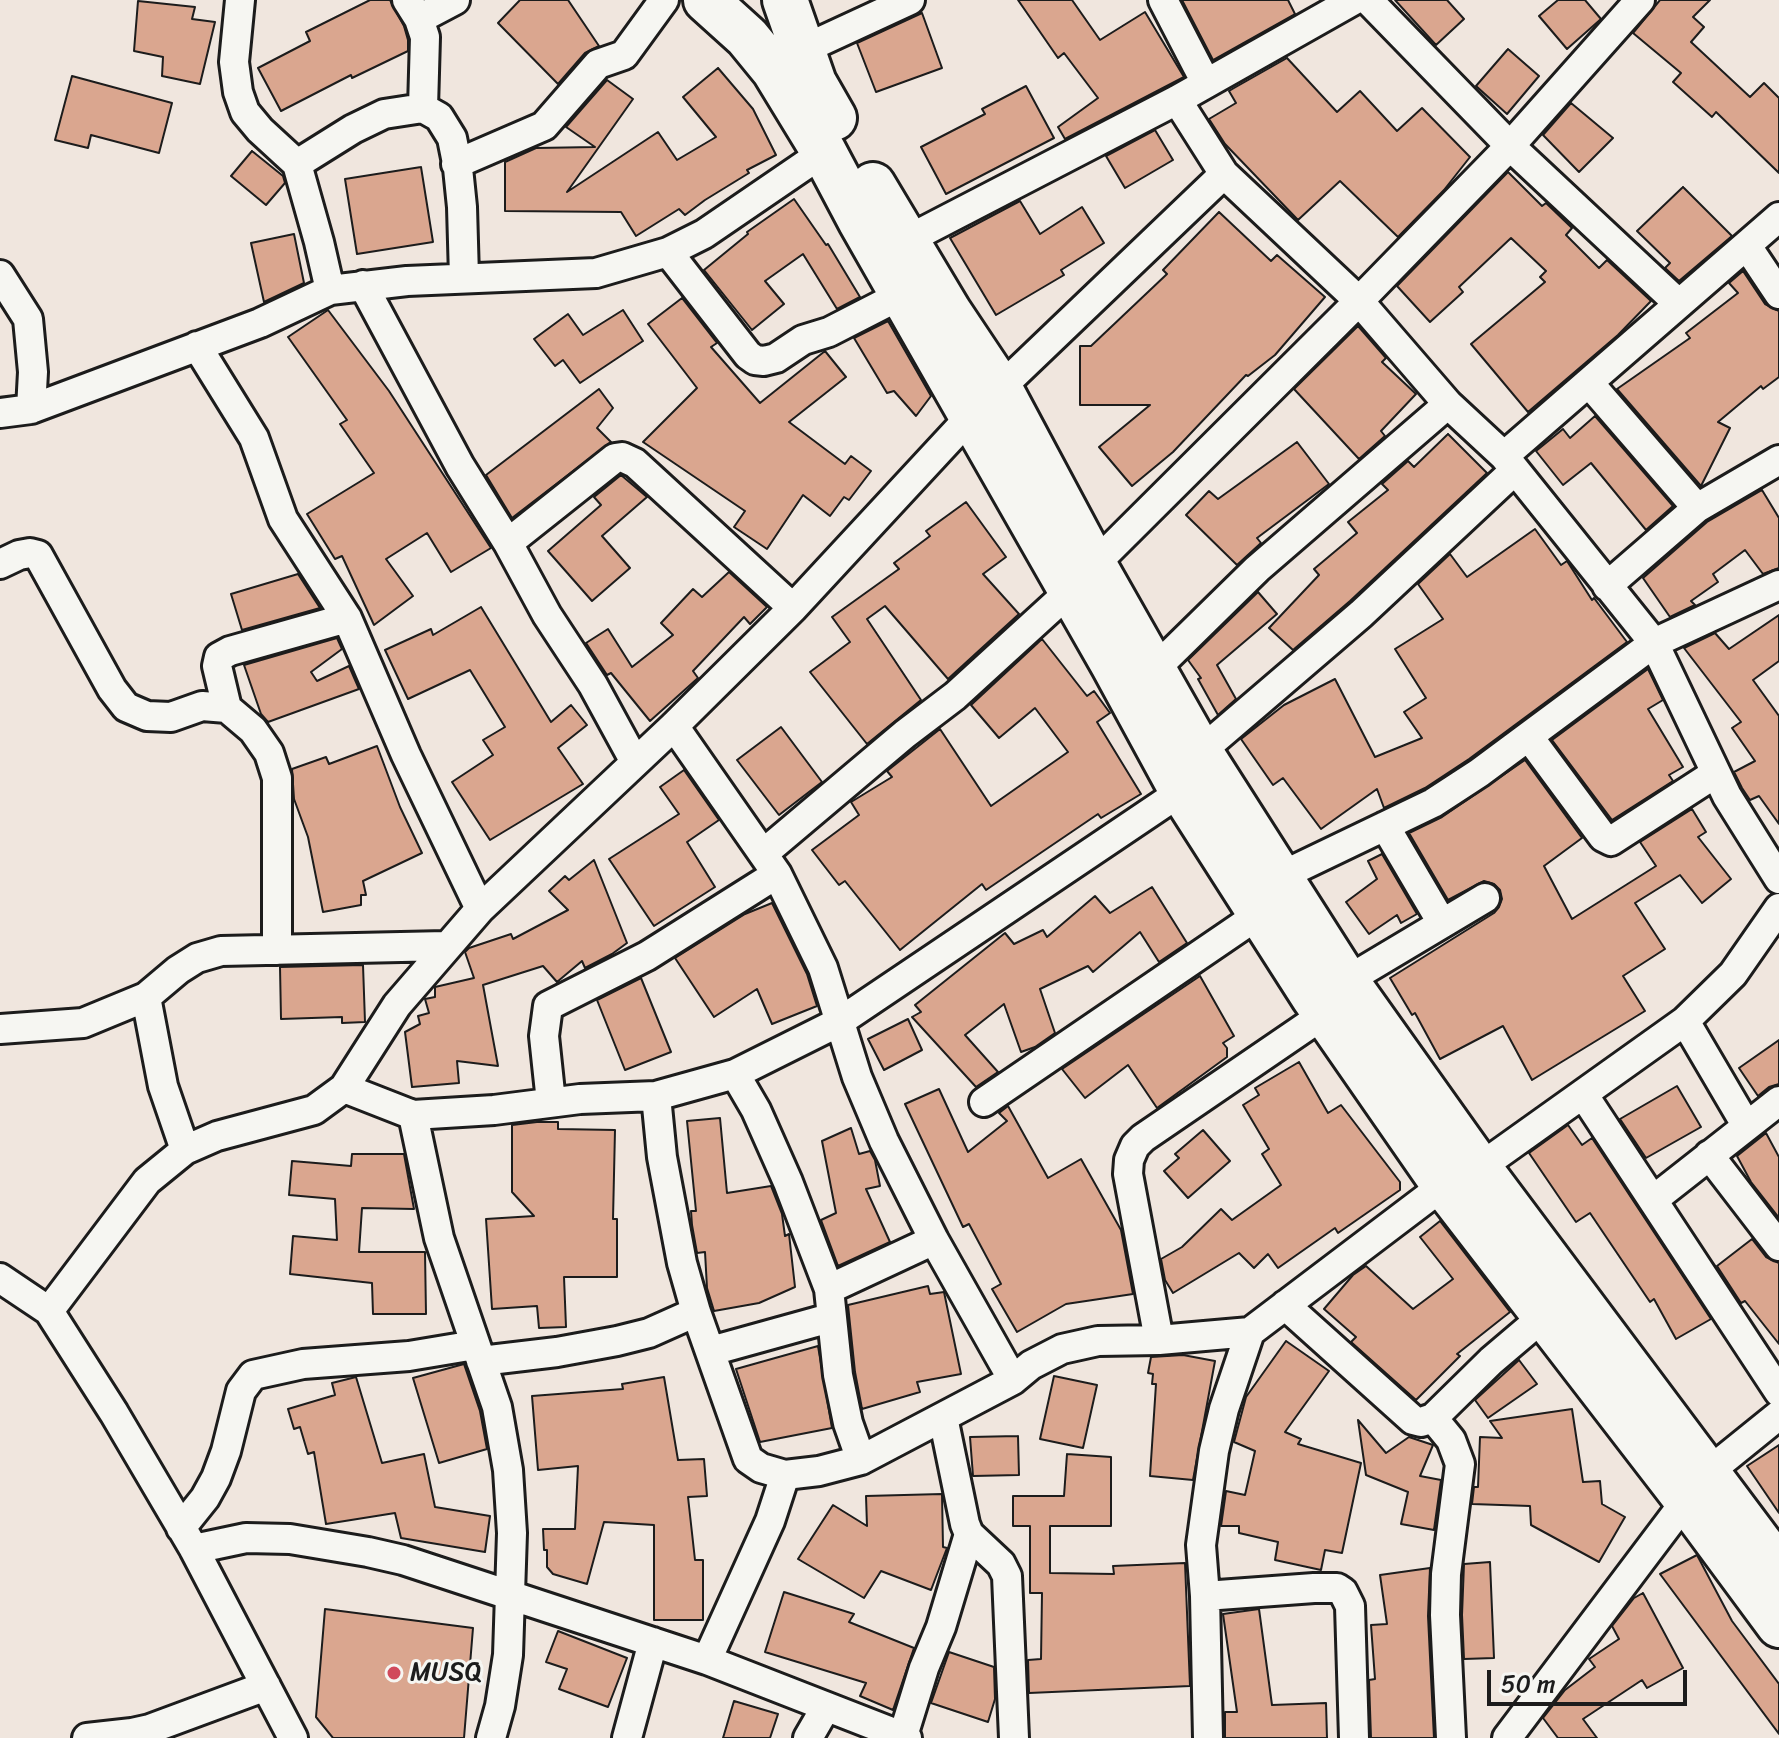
<!DOCTYPE html>
<style>
body{margin:0}
#map{position:relative;width:1779px;height:1738px;overflow:hidden;background:#f0e6de;font-family:Sriracha,sans-serif}
canvas{display:block}
.scale{position:absolute;left:1487px;top:1670px;width:200px;height:36px;box-sizing:border-box;border:4px solid #1c1c1c;border-top:0;padding-left:10px;font-size:24px;line-height:28px;white-space:nowrap;color:#1c1c1c;-webkit-text-stroke:6px #f6f6f2;paint-order:stroke}
</style>
<div id="map">
<canvas width="1779" height="1738"></canvas>
<div class="scale">50 m</div>
</div>
<script>
const ctx = document.querySelector('canvas').getContext('2d');
ctx.lineJoin = 'round';
function paint(path, color) {
  ctx.fillStyle = color;
  ctx.fill(path, 'evenodd');
}
function shape(rows) {
  const path = new Path2D();
  for (const r of rows) {
    path.moveTo(r[0], r[1]);
    for (let i = 2; i < r.length; i += 2) path.lineTo(r[i], r[i + 1]);
  }
  return path;
}
function stroke(path, color, width, dash) {
  ctx.strokeStyle = color;
  ctx.lineWidth = width;
  ctx.lineCap = dash ? 'butt' : 'round';
  ctx.setLineDash(dash || []);
  ctx.stroke(path);
}
function label(font, color, halo, rows, align = 'center') {
  ctx.font = font + ' Sriracha,sans-serif';
  ctx.lineWidth = 6;
  ctx.setLineDash([]);
  ctx.textBaseline = 'middle';
  ctx.strokeStyle = halo;
  ctx.fillStyle = color;
  for (const [text, x, y, turn = 0] of rows) {
    ctx.save();
    ctx.translate(x, y);
    ctx.rotate((+turn || 0) * Math.PI / 180);
    ctx.textAlign = isNaN(turn) ? turn : align;
    if (halo) ctx.strokeText(text, 0, 0);
    ctx.fillText(text, 0, 0);
    ctx.restore();
  }
}
const building = shape([
 [370,0,390,0,404,26,408,40,408,51,352,78,351,75,281,111,258,68,310,41,306,32,370,0],
 [520,0,568,0,599,46,585,53,558,84,498,23,520,0],
 [1018,0,1072,0,1100,40,1145,12,1184,77,1065,139,1058,127,1098,98,1064,53,1058,58,1018,0],
 [1182,0,1288,0,1295,14,1213,60,1182,0],
 [1395,0,1447,0,1464,19,1436,45,1395,0],
 [1558,0,1585,0,1601,19,1567,49,1539,16,1558,0],
 [1660,0,1710,0,1693,17,1704,27,1691,42,1750,97,1764,83,1779,98,1779,173,1716,112,1712,117,1673,82,1681,73,1633,33,1660,0],
 [138,1,195,7,192,19,215,22,200,84,162,76,163,57,134,51,138,1],
 [922,13,942,68,876,92,857,43,922,13],
 [1508,49,1539,76,1507,114,1476,86,1508,49],
 [1287,58,1337,112,1360,91,1397,131,1422,108,1470,157,1444,190,1398,237,1340,181,1298,220,1225,144,1209,119,1236,103,1229,91,1234,88,1287,58],
 [718,68,753,109,776,155,747,170,749,173,705,200,685,215,679,209,636,236,621,212,505,211,505,162,536,148,595,147,566,127,607,80,633,99,567,192,658,132,677,160,716,137,683,97,718,68],
 [72,76,172,103,159,153,91,135,88,148,55,140,72,76],
 [1026,86,1054,138,946,194,921,147,985,114,982,109,1026,86],
 [1571,103,1613,138,1579,172,1543,135,1571,103],
 [1155,130,1173,160,1125,188,1106,156,1155,130],
 [252,151,283,176,285,183,266,205,231,176,252,151],
 [421,167,433,242,357,254,345,179,421,167],
 [1508,172,1542,206,1546,203,1572,228,1566,235,1599,268,1607,260,1651,301,1618,335,1528,412,1471,344,1545,282,1540,277,1546,271,1511,238,1459,287,1463,292,1430,322,1397,286,1508,172],
 [1683,187,1732,236,1679,281,1665,268,1670,263,1637,231,1683,187],
 [794,199,826,245,828,244,860,297,837,309,803,254,765,281,784,304,752,330,704,270,748,234,747,232,794,199],
 [1020,201,1040,234,1082,207,1104,243,1061,270,1064,275,996,315,950,238,1020,201],
 [1219,212,1271,261,1277,255,1325,297,1275,355,1248,376,1246,375,1173,452,1132,486,1099,447,1150,405,1080,405,1080,346,1091,346,1167,274,1163,270,1219,212],
 [294,234,304,283,264,302,251,243,294,234],
 [1743,271,1765,304,1779,311,1779,377,1763,389,1761,386,1718,422,1730,428,1701,486,1617,389,1690,338,1686,333,1738,293,1729,283,1743,271],
 [682,298,717,343,711,347,760,403,825,351,846,377,789,422,845,464,851,456,871,471,849,500,844,497,830,516,803,495,767,549,734,527,745,511,643,442,697,388,648,324,682,298],
 [328,310,389,391,491,548,451,572,427,533,386,559,413,596,374,625,342,556,335,559,307,514,374,473,340,424,347,420,288,337,328,310],
 [623,310,643,341,580,383,563,360,555,366,534,339,568,314,583,335,623,310],
 [888,321,931,396,916,416,894,391,887,393,854,338,888,321],
 [1358,326,1386,358,1382,362,1416,394,1381,431,1385,436,1359,459,1294,389,1358,326],
 [599,389,613,408,597,428,611,442,512,518,486,475,599,389],
 [1595,416,1673,506,1646,530,1591,463,1563,485,1536,451,1563,429,1570,438,1595,416],
 [1448,434,1487,473,1350,601,1293,650,1269,628,1319,575,1314,569,1357,533,1348,522,1388,490,1382,484,1408,461,1414,467,1448,434],
 [1297,442,1329,484,1257,538,1261,543,1237,565,1186,515,1209,491,1218,499,1297,442],
 [621,475,647,497,602,536,630,568,592,601,548,551,601,505,594,497,621,475],
 [1762,490,1779,518,1779,568,1763,574,1745,550,1713,574,1718,582,1691,601,1695,605,1670,617,1643,578,1707,522,1762,490],
 [966,502,1006,557,983,574,1019,614,948,679,885,606,867,619,921,700,867,744,810,672,850,642,832,617,899,569,894,563,930,536,926,531,966,502],
 [1535,529,1561,565,1567,561,1592,600,1594,598,1627,642,1469,759,1425,788,1384,808,1377,789,1321,829,1283,778,1273,785,1241,739,1284,705,1335,679,1375,757,1422,738,1404,712,1426,698,1395,649,1443,619,1418,584,1450,554,1467,577,1535,529],
 [729,572,767,607,750,624,744,617,693,671,698,678,650,721,611,673,607,675,586,643,608,629,632,667,673,635,661,623,693,589,702,597,729,572],
 [298,574,320,608,242,630,231,594,298,574],
 [1258,592,1277,614,1217,665,1236,699,1218,715,1198,679,1201,678,1188,660,1258,592],
 [481,607,551,722,571,705,587,725,558,748,583,784,490,840,452,782,493,755,483,740,505,727,470,670,408,699,385,650,431,629,433,635,481,607],
 [1779,615,1779,661,1753,680,1779,716,1779,824,1759,796,1750,800,1742,788,1734,772,1755,761,1732,728,1741,722,1684,648,1715,633,1729,649,1779,615],
 [337,638,342,649,311,672,317,681,349,666,359,689,268,722,261,714,244,665,337,638],
 [1042,639,1087,696,1094,691,1110,713,1097,722,1141,794,1101,818,1098,814,986,890,982,884,900,950,845,881,839,885,812,850,859,815,851,802,892,777,887,771,940,729,991,806,1068,752,1035,708,999,738,971,705,1042,639],
 [1648,669,1663,700,1648,709,1683,767,1669,775,1673,781,1612,820,1552,740,1648,669],
 [781,727,822,782,779,815,737,760,781,727],
 [377,746,400,807,422,853,363,881,366,895,361,895,361,905,323,912,308,837,294,799,292,769,326,757,329,764,377,746],
 [1525,760,1582,838,1544,866,1572,919,1656,866,1640,842,1692,809,1706,832,1698,837,1731,879,1702,903,1680,875,1635,903,1665,949,1623,976,1645,1011,1532,1080,1503,1026,1440,1059,1415,1013,1412,1015,1390,978,1494,913,1499,907,1502,899,1500,890,1494,884,1484,881,1448,900,1409,833,1442,817,1525,760],
 [684,770,719,820,687,842,715,887,654,926,609,859,679,814,660,787,684,770],
 [1382,854,1417,914,1401,923,1397,915,1369,934,1346,902,1377,879,1368,861,1382,854],
 [594,860,627,943,612,954,585,968,582,961,557,982,543,966,483,985,498,1066,457,1061,459,1083,412,1087,405,1032,420,1024,418,1016,429,1013,425,999,435,997,435,987,474,978,465,952,469,948,511,934,513,939,568,910,549,891,565,876,569,880,594,860],
 [1152,887,1187,943,1159,962,1140,932,1093,972,1088,966,1040,989,1055,1033,1035,1047,1021,1052,1004,1004,965,1035,998,1072,976,1087,912,1017,921,1012,915,1005,1005,933,1014,944,1043,930,1047,937,1095,896,1110,913,1152,887],
 [772,903,807,974,817,1006,772,1024,757,989,714,1017,675,958,745,914,772,903],
 [363,965,365,1022,342,1023,342,1017,281,1019,280,967,363,965],
 [1200,976,1234,1036,1223,1043,1227,1048,1227,1057,1157,1108,1128,1065,1085,1098,1062,1069,1200,976],
 [641,978,671,1052,625,1070,597,1000,641,978],
 [908,1019,922,1050,884,1070,868,1039,908,1019],
 [1779,1040,1779,1084,1769,1087,1758,1096,1739,1068,1779,1040],
 [1299,1062,1328,1113,1341,1105,1400,1182,1400,1190,1338,1233,1335,1228,1278,1268,1268,1254,1254,1268,1239,1253,1173,1293,1165,1280,1161,1259,1182,1247,1221,1209,1232,1220,1281,1185,1262,1154,1269,1149,1243,1105,1259,1095,1255,1088,1299,1062],
 [1677,1086,1701,1127,1646,1158,1620,1119,1677,1086],
 [939,1089,968,1152,1007,1121,999,1113,1008,1106,1048,1178,1081,1159,1121,1230,1133,1294,1066,1304,1017,1332,992,1289,1001,1284,969,1224,963,1227,905,1104,939,1089],
 [720,1118,727,1193,771,1186,782,1214,785,1236,789,1234,795,1287,759,1303,714,1311,707,1288,705,1252,697,1253,692,1225,691,1211,696,1211,687,1121,720,1118],
 [537,1122,558,1122,558,1129,615,1130,613,1219,617,1219,617,1277,564,1277,566,1327,539,1328,537,1306,492,1309,486,1219,534,1216,512,1192,512,1125,537,1122],
 [1568,1125,1582,1145,1592,1138,1711,1319,1676,1339,1654,1299,1650,1302,1590,1213,1576,1222,1529,1153,1568,1125],
 [851,1128,859,1154,870,1151,875,1160,880,1186,866,1189,890,1242,838,1266,821,1220,836,1213,822,1141,851,1128],
 [1203,1130,1230,1161,1188,1198,1164,1171,1179,1158,1175,1154,1203,1130],
 [1766,1133,1779,1157,1779,1218,1751,1182,1737,1156,1766,1133],
 [352,1154,404,1154,414,1209,362,1208,359,1252,425,1252,426,1314,373,1314,372,1283,290,1274,293,1236,337,1240,335,1199,289,1195,292,1161,351,1166,352,1154],
 [1440,1221,1510,1312,1457,1354,1460,1356,1416,1400,1351,1342,1356,1337,1324,1309,1353,1275,1366,1266,1413,1309,1453,1279,1420,1237,1440,1221],
 [1752,1239,1766,1257,1779,1263,1779,1344,1745,1301,1741,1303,1717,1266,1752,1239],
 [928,1286,930,1294,944,1292,961,1374,917,1382,920,1392,862,1409,855,1372,848,1305,928,1286],
 [1286,1341,1329,1371,1285,1432,1301,1439,1298,1444,1361,1463,1342,1553,1325,1550,1321,1570,1275,1560,1278,1542,1239,1533,1239,1526,1221,1526,1226,1491,1245,1495,1255,1451,1234,1442,1246,1397,1286,1341],
 [818,1346,832,1428,760,1442,736,1369,818,1346],
 [1183,1355,1215,1361,1193,1480,1150,1476,1156,1384,1152,1384,1153,1374,1148,1373,1151,1357,1183,1355],
 [1519,1360,1537,1384,1488,1418,1475,1400,1519,1360],
 [464,1364,480,1411,487,1449,439,1463,413,1378,464,1364],
 [1054,1376,1097,1385,1083,1448,1040,1439,1054,1376],
 [356,1377,382,1463,424,1454,435,1507,490,1516,485,1552,401,1538,395,1513,326,1524,314,1452,308,1454,300,1427,294,1429,288,1409,335,1395,332,1383,356,1377],
 [664,1377,678,1460,704,1459,707,1496,688,1497,695,1560,703,1560,703,1620,654,1620,654,1525,604,1522,587,1584,553,1574,547,1567,547,1550,544,1550,543,1529,575,1529,578,1466,538,1470,532,1396,623,1389,622,1384,664,1377],
 [1572,1409,1583,1482,1600,1481,1602,1504,1625,1517,1599,1562,1531,1525,1530,1506,1472,1504,1474,1487,1478,1487,1480,1437,1502,1438,1490,1421,1572,1409],
 [1358,1420,1386,1453,1409,1437,1433,1445,1420,1476,1441,1480,1434,1530,1401,1524,1408,1492,1366,1475,1358,1420],
 [1018,1436,1019,1475,973,1476,970,1437,1018,1436],
 [1779,1445,1779,1513,1747,1466,1779,1445],
 [1067,1454,1111,1457,1111,1526,1050,1526,1050,1573,1114,1574,1113,1566,1185,1563,1190,1686,1029,1693,1028,1660,1041,1659,1042,1593,1030,1593,1030,1526,1013,1526,1013,1496,1064,1496,1067,1454],
 [942,1494,943,1547,947,1548,931,1590,881,1571,864,1598,798,1559,833,1505,867,1526,866,1496,942,1494],
 [1697,1555,1732,1621,1779,1684,1779,1734,1660,1574,1697,1555],
 [1490,1562,1494,1658,1464,1659,1462,1615,1464,1564,1490,1562],
 [1430,1568,1428,1616,1434,1738,1371,1738,1369,1680,1375,1679,1371,1625,1387,1624,1380,1575,1430,1568],
 [784,1592,854,1614,849,1622,914,1648,893,1710,860,1696,866,1683,765,1652,784,1592],
 [1643,1593,1683,1668,1647,1688,1642,1680,1583,1719,1597,1738,1558,1738,1543,1718,1565,1690,1595,1667,1589,1659,1619,1639,1612,1626,1634,1598,1643,1593],
 [325,1609,473,1628,464,1738,333,1738,316,1717,325,1609],
 [1259,1609,1272,1705,1326,1703,1327,1738,1225,1738,1225,1712,1237,1712,1223,1614,1259,1609],
 [558,1631,627,1658,608,1707,559,1689,567,1669,546,1662,558,1631],
 [949,1652,994,1667,995,1699,988,1722,931,1703,949,1652],
 [734,1701,778,1714,770,1738,723,1738,734,1701]
]);
paint(building, '#daa68f');
stroke(building, '#1c1c1c', 2);
const street = shape([
 [240,0,234,62,238,92,245,112,260,130,297,164,319,242,330,290],
 [407,0,419,19,425,37,423,108],
 [1163,0,1206,83],
 [1368,0,1510,146,1679,304],
 [419,19,455,0],
 [802,50,910,0],
 [1177,100,1224,174,1359,301,1448,404,1504,456,1654,643,1727,796,1779,879],
 [297,164,353,129,384,114,423,108,439,117,452,138,458,168,462,207,464,277],
 [456,164,544,126,598,64,624,55,664,0],
 [907,240,1177,100,1354,0],
 [1747,246,1779,294],
 [668,252,748,355,755,360,764,361,776,358,803,340,829,332,903,294],
 [0,275,28,319,33,372,31,409],
 [363,285,460,466,508,543,547,615,593,685,635,762],
 [197,346,254,438,283,519,347,618,406,755,480,909],
 [1589,383,1697,508,1607,586],
 [0,413,31,409,260,323,330,290,407,281,596,273,668,252,704,234,824,152],
 [1504,456,1779,217],
 [1697,508,1779,460],
 [508,543,615,458,622,457,635,463,793,608],
 [0,564,19,555,30,553,38,555,112,689,126,707,147,716,171,717,202,706,227,708,253,730,269,753,277,778,277,950],
 [1094,565,1359,301,1510,146,1640,0],
 [1154,670,1257,569,1448,404],
 [227,708,217,666,219,657,230,651,347,618],
 [674,726,777,874,823,968,857,1077,884,1141,934,1240,1013,1380],
 [1529,737,1603,837,1611,841,1716,773],
 [1200,752,1361,614,1514,471],
 [1385,826,1442,923],
 [764,853,905,734,955,696,1070,591],
 [1281,876,1433,803,1479,773,1654,643,1779,585],
 [1346,981,1485,898],
 [146,997,163,1086,185,1150],
 [1685,1021,1746,1125],
 [0,1029,83,1023,146,997,178,970,197,958,221,951,446,946],
 [735,1074,756,1110,788,1182,829,1289,934,1240],
 [344,1088,413,1115,494,1110,580,1099,656,1096,735,1074,839,1022,1182,791],
 [1583,1094,1779,1392],
 [656,1096,662,1157,682,1263,696,1312,748,1459,761,1468,785,1475],
 [551,1102,544,1036,548,1006,647,956,777,874],
 [984,1102,1261,913],
 [413,1115,439,1238,497,1407,508,1470,512,1533,508,1655,500,1706,491,1738],
 [1709,1155,1779,1246],
 [1653,1200,1779,1101],
 [0,1278,49,1311,114,1413,194,1549,293,1738],
 [829,1289,838,1375,848,1423,861,1460],
 [1285,1305,1413,1420,1421,1422,1433,1418,1491,1361,1544,1316],
 [49,1311,147,1181,185,1150,217,1136,314,1110,344,1088,397,1005,480,909,674,726,793,608,970,417,1224,174],
 [1159,1340,1128,1174,1129,1160,1135,1146,1143,1138,1326,1013],
 [711,1351,830,1318],
 [481,1361,557,1352,617,1341,649,1333,696,1312],
 [943,1417,965,1524,969,1534,1001,1564,1007,1576,1014,1738],
 [1433,1418,1451,1440,1460,1464,1446,1574,1445,1615,1451,1738],
 [181,1528,205,1498,216,1478,226,1451,241,1391,253,1375,303,1364,409,1356,475,1345],
 [194,1549,246,1538,290,1539,368,1552,403,1560,707,1660,907,1738],
 [1205,1596,1314,1588,1337,1588,1343,1592,1350,1606,1354,1738],
 [707,1660,770,1521,785,1475,819,1471,861,1460,1013,1380,1031,1365,1062,1349,1098,1341,1159,1340,1250,1332,1444,1185,1479,1168,1685,1021,1733,974,1779,908],
 [903,1736,924,1668,941,1627,969,1534],
 [87,1738,132,1733,150,1729,266,1686],
 [627,1738,653,1642],
 [808,1738,826,1707],
 [1208,1738,1205,1596,1201,1545,1214,1451,1224,1409,1250,1332],
 [1507,1738,1706,1474,1779,1415]
]);
const primary = shape([
 [706,0,747,37,774,70,824,152,860,220,1113,664,1182,791,1313,996,1444,1185,1686,1499,1779,1625],
 [785,0,814,83,834,118],
 [873,185,949,312,999,387,1094,565,1200,752,1346,981,1479,1168,1779,1569]
]);
stroke(street, '#1c1c1c', 34);
stroke(primary, '#1c1c1c', 50);
stroke(street, '#f6f6f2', 28);
stroke(primary, '#f6f6f2', 44);
for (const [x, y, r, color] of [
 [394,1673,8,"#d1495b"]
]) {
  const dot = new Path2D();
  dot.arc(x, y, r, 0, 2 * Math.PI);
  ctx.fillStyle = color;
  ctx.fill(dot);
  stroke(dot, '#f6f6f2', 3);
}
label('26px', '#1c1c1c', '#f6f6f2', [
 ["MUSQ",410,1673]
], 'left');
</script>
